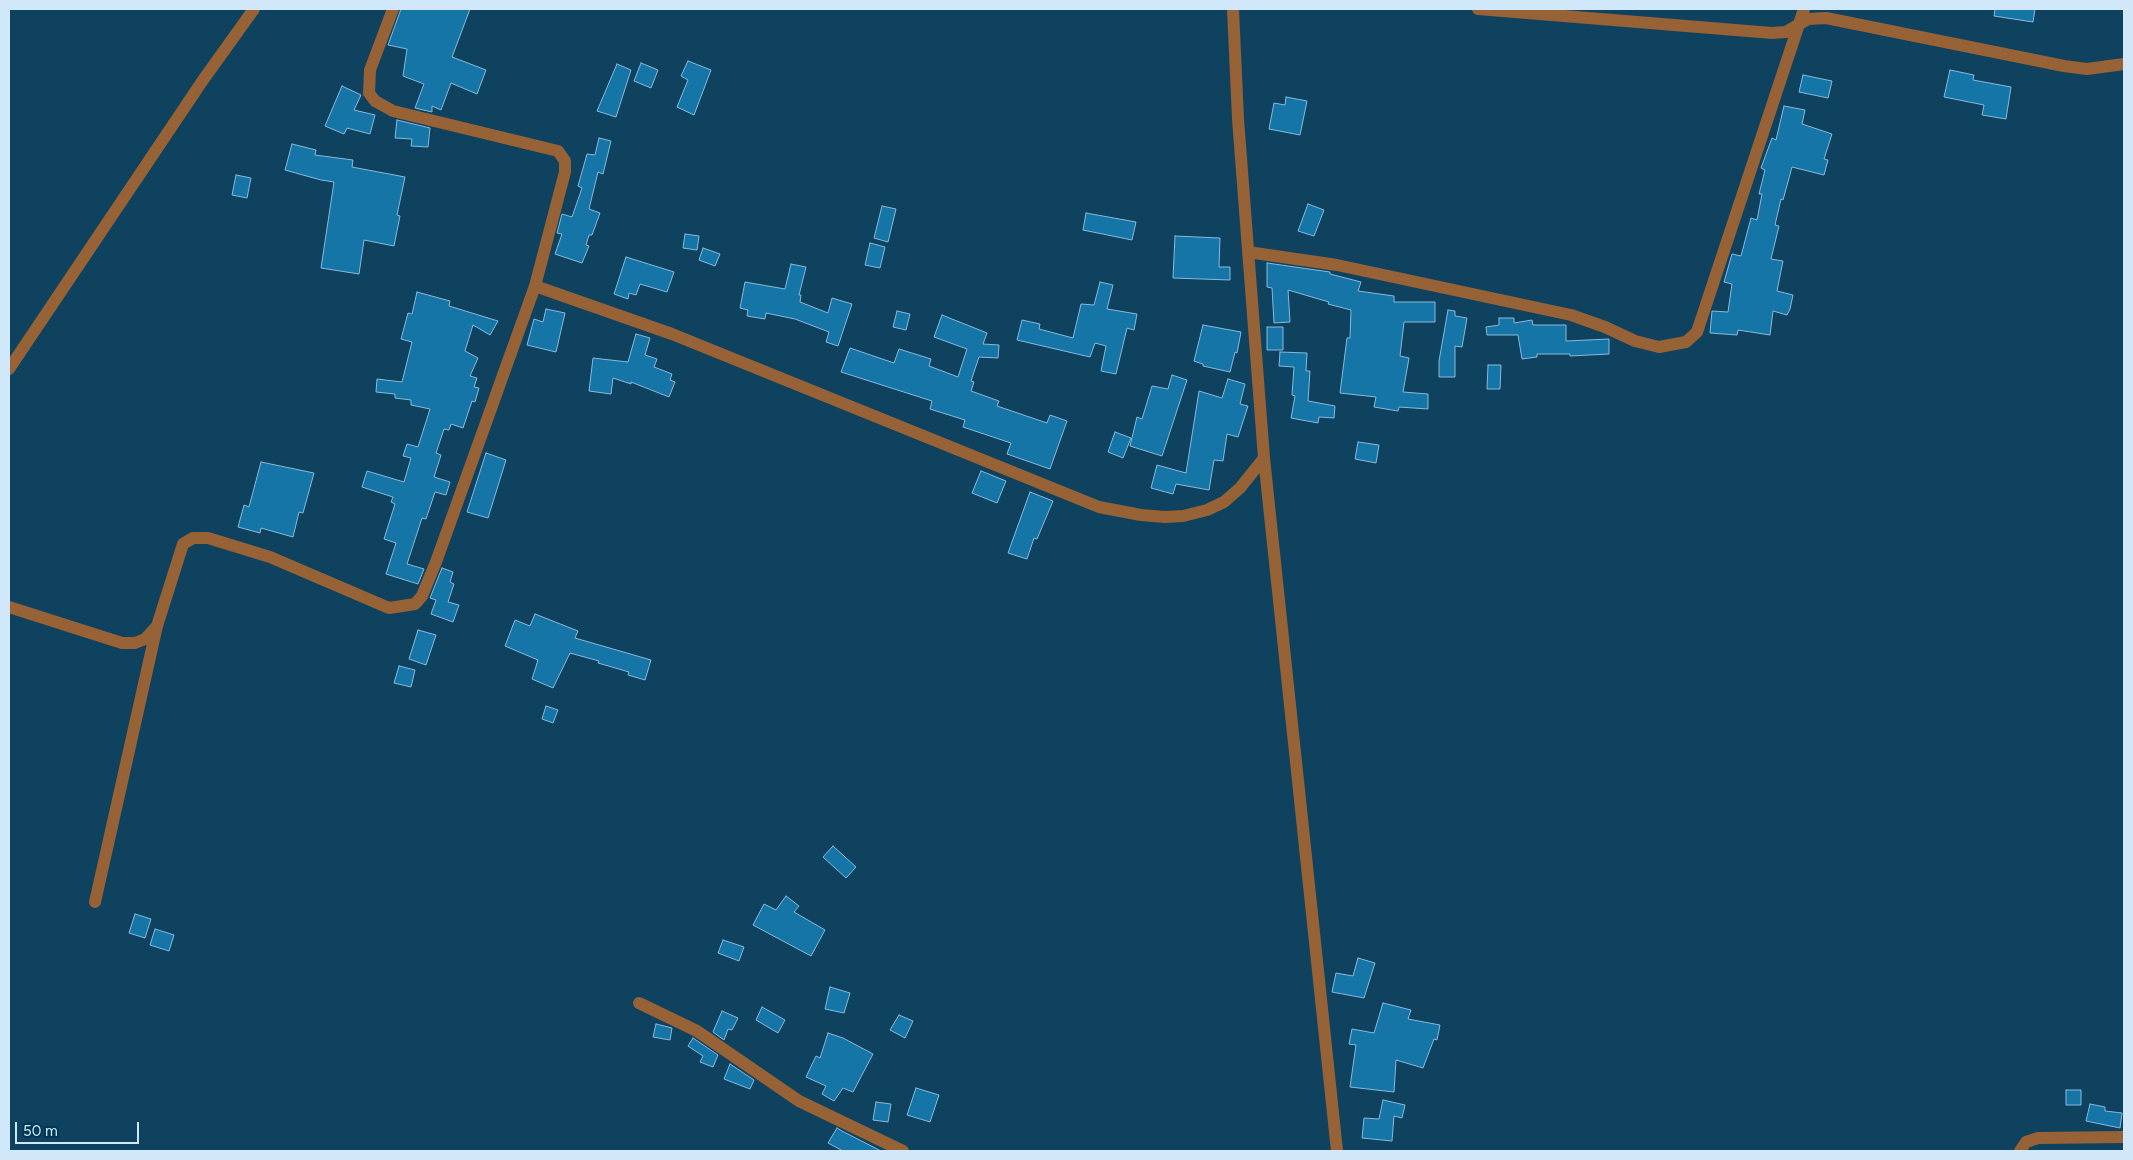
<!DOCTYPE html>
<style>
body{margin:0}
#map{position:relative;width:2133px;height:1160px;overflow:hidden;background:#0f425f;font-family:Figtree,sans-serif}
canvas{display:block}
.frame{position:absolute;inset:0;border:10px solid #d0e8fa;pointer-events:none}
.scale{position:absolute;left:15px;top:1122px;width:124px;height:22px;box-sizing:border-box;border:2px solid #d0e8fa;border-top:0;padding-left:6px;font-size:15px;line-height:18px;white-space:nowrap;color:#d0e8fa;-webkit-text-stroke:4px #003753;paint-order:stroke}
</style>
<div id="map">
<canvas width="2133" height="1160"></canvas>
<div class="frame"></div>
<div class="scale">50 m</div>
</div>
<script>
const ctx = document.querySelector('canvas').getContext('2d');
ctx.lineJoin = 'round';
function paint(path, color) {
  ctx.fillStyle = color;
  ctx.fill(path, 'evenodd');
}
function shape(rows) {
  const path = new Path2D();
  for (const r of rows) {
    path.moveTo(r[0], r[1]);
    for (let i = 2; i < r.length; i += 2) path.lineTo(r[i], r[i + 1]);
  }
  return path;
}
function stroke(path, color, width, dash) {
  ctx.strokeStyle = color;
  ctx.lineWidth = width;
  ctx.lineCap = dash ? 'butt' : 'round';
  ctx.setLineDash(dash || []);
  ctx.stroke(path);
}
const building = shape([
 [401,9,470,9,452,57,486,70,477,94,451,83,441,110,432,106,432,112,415,108,424,84,403,76,407,49,388,45,401,9],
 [1995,9,2035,9,2033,22,1994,16,1995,9],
 [688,61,711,70,694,115,677,107,688,80,681,76,688,61],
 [641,63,658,70,651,88,634,81,641,63],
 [617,64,631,70,616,117,597,111,617,64],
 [1950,70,1974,75,1973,80,2011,87,2006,119,1982,115,1984,105,1944,97,1950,70],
 [1803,75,1832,81,1828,98,1799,92,1803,75],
 [342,86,361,95,354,110,375,115,370,134,347,128,344,134,325,126,342,86],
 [1286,97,1307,101,1300,135,1269,129,1274,103,1285,105,1286,97],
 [1784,106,1805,110,1802,124,1832,134,1824,159,1828,160,1824,175,1792,167,1783,200,1781,199,1775,225,1779,226,1771,259,1783,261,1777,291,1793,295,1790,309,1787,315,1773,311,1770,335,1738,330,1737,335,1710,333,1712,311,1728,312,1732,284,1724,282,1732,254,1741,256,1751,218,1757,220,1762,194,1759,194,1765,170,1761,168,1772,138,1776,140,1784,106],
 [397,120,430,128,428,147,411,146,412,139,395,138,397,120],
 [599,138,611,141,603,174,598,172,589,209,600,213,592,235,589,235,586,245,589,246,582,263,555,254,562,234,557,233,562,214,572,217,582,188,578,186,587,154,595,155,599,138],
 [292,144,316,150,315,155,353,160,352,167,405,177,397,215,400,216,394,246,364,240,359,274,321,268,334,182,321,180,285,170,292,144],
 [236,175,251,178,247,198,232,195,236,175],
 [1308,204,1324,210,1314,236,1298,231,1308,204],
 [882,206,896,209,888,242,874,238,882,206],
 [1086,213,1136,222,1132,240,1083,230,1086,213],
 [685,234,699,236,697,250,683,248,685,234],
 [1175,236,1220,238,1219,267,1230,267,1230,280,1173,278,1175,236],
 [870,243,885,247,880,268,865,265,870,243],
 [703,248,720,254,715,266,699,260,703,248],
 [626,257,674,272,667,292,640,284,636,295,629,293,628,299,614,294,626,257],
 [1267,263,1330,272,1330,274,1361,282,1358,291,1394,296,1394,302,1435,302,1435,322,1404,322,1400,356,1409,358,1403,392,1428,394,1428,409,1399,407,1398,411,1374,407,1376,397,1340,393,1347,338,1350,338,1351,310,1328,304,1329,302,1288,290,1290,322,1274,323,1272,288,1267,287,1267,263],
 [791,264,806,267,799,295,801,295,800,302,828,313,832,298,852,304,838,346,826,342,829,332,795,319,766,313,765,319,747,316,748,310,740,308,745,282,785,289,791,264],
 [1100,282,1113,285,1107,309,1137,314,1134,330,1127,328,1116,374,1101,371,1106,346,1095,343,1090,357,1017,340,1022,320,1040,324,1039,329,1073,338,1081,304,1094,305,1100,282],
 [417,292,450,301,449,306,498,321,490,335,473,325,465,351,478,358,470,376,477,378,474,387,479,388,475,402,472,401,463,428,451,424,449,430,444,429,436,453,441,455,434,477,450,482,446,495,435,492,426,519,422,518,407,564,424,569,418,584,386,574,396,543,384,539,395,504,391,502,393,497,362,487,367,471,404,482,411,458,403,456,407,444,418,447,430,409,411,405,411,400,395,398,395,394,376,392,377,379,402,382,412,342,401,339,408,313,412,314,417,292],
 [546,309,565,313,556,352,527,345,534,319,543,322,546,309],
 [1448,310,1455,311,1455,316,1467,318,1462,347,1455,346,1455,377,1439,377,1439,361,1448,310],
 [897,311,910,314,906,330,893,327,897,311],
 [942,315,987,333,983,344,999,345,998,358,979,357,971,381,974,382,971,391,999,401,997,406,1047,423,1050,415,1067,421,1050,469,1007,454,1011,443,963,427,965,420,930,409,932,401,841,372,850,348,894,363,899,349,931,359,929,366,958,377,967,349,934,337,942,315],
 [1499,318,1514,318,1514,323,1532,320,1533,325,1566,325,1566,341,1609,339,1609,354,1570,356,1570,354,1537,354,1537,357,1522,359,1518,335,1487,335,1486,327,1499,325,1499,318],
 [1203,325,1241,332,1237,353,1235,352,1230,372,1203,366,1203,364,1194,361,1203,325],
 [1267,327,1283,327,1283,350,1267,350,1267,327],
 [636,334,650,338,645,355,657,359,654,367,672,374,670,380,675,382,669,397,631,382,631,384,613,378,611,394,589,391,593,358,628,362,636,334],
 [1280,352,1307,353,1306,371,1310,371,1308,401,1335,406,1334,418,1319,417,1318,423,1291,418,1295,396,1292,395,1294,367,1279,366,1280,352],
 [1488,365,1501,365,1500,389,1487,389,1488,365],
 [1172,375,1187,380,1162,456,1130,446,1137,417,1142,419,1152,386,1168,389,1172,375],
 [1228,379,1245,384,1240,404,1248,406,1238,437,1227,434,1223,461,1214,460,1209,490,1176,484,1173,494,1151,488,1157,465,1186,473,1199,391,1222,398,1228,379],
 [1115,432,1131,438,1123,458,1108,452,1115,432],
 [1358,442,1379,445,1376,463,1355,459,1358,442],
 [486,453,506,460,488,518,467,512,486,453],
 [261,462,314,473,303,513,299,512,293,537,261,528,260,533,238,527,244,505,249,507,261,462],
 [981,471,1006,481,997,503,972,493,981,471],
 [1030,492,1053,501,1037,539,1034,538,1027,559,1008,553,1030,492],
 [442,568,453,572,450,582,454,584,448,602,459,605,453,622,431,614,436,600,430,598,442,568],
 [535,614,578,631,575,638,651,660,645,680,628,675,629,672,598,663,599,661,570,653,553,688,532,679,538,660,505,646,515,620,530,626,535,614],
 [418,630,436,635,426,665,409,659,418,630],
 [399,666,415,670,411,687,394,683,399,666],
 [546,706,558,710,553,723,542,719,546,706],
 [833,846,856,867,846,878,823,857,833,846],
 [786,896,799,906,794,912,825,930,811,956,753,925,764,904,776,910,786,896],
 [135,914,151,919,145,938,129,933,135,914],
 [155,929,174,935,169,951,150,945,155,929],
 [723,940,744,947,739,961,718,953,723,940],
 [1358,958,1375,963,1364,998,1332,992,1336,973,1353,976,1358,958],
 [830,987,850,993,844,1013,825,1009,830,987],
 [1383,1003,1411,1010,1408,1019,1440,1025,1437,1040,1434,1039,1423,1068,1396,1060,1394,1092,1350,1087,1356,1045,1349,1044,1352,1029,1374,1033,1383,1003],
 [762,1007,785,1020,778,1033,756,1020,762,1007],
 [722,1011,738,1018,732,1030,728,1029,724,1040,713,1032,722,1011],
 [899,1015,913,1021,905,1038,890,1030,899,1015],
 [656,1024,672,1028,670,1040,653,1037,656,1024],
 [828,1033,843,1038,873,1054,853,1092,843,1088,834,1101,822,1094,826,1086,806,1077,816,1056,820,1058,828,1033],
 [693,1038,718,1055,713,1067,700,1062,703,1056,688,1046,693,1038],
 [730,1064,754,1080,750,1089,724,1079,730,1064],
 [916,1088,939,1095,930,1122,907,1115,916,1088],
 [2066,1090,2081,1090,2081,1105,2066,1105,2066,1090],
 [1383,1100,1405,1105,1402,1118,1394,1116,1392,1141,1362,1138,1364,1118,1379,1119,1383,1100],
 [876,1102,891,1104,888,1122,873,1120,876,1102],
 [2090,1104,2105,1107,2105,1111,2122,1113,2120,1128,2086,1121,2090,1104],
 [837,1128,842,1131,881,1151,843,1151,828,1143,837,1128]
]);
paint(building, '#1675a7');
stroke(building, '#88badd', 1);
stroke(shape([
 [1233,9,1238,119,1264,458,1337,1151],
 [1478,9,1772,33,1786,32,1808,19,1826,18,2064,66,2087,69,2124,64],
 [1248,252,1337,265,1571,315,1605,327,1635,341,1659,347,1686,342,1697,332,1804,9],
 [535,286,672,334,1099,507,1141,515,1165,517,1183,516,1207,510,1224,502,1240,488,1264,458],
 [9,369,203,80,254,9],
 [9,607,122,643,135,643,145,639,157,626,183,544,193,538,208,538,270,557,389,608,415,604,422,596,436,562,535,286,565,172,565,161,558,151,393,111,375,101,369,93,370,70,393,9],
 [95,902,157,626],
 [639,1003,697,1031,799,1101,903,1151],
 [2020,1151,2026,1142,2038,1138,2124,1137]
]), '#976236', 12);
</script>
